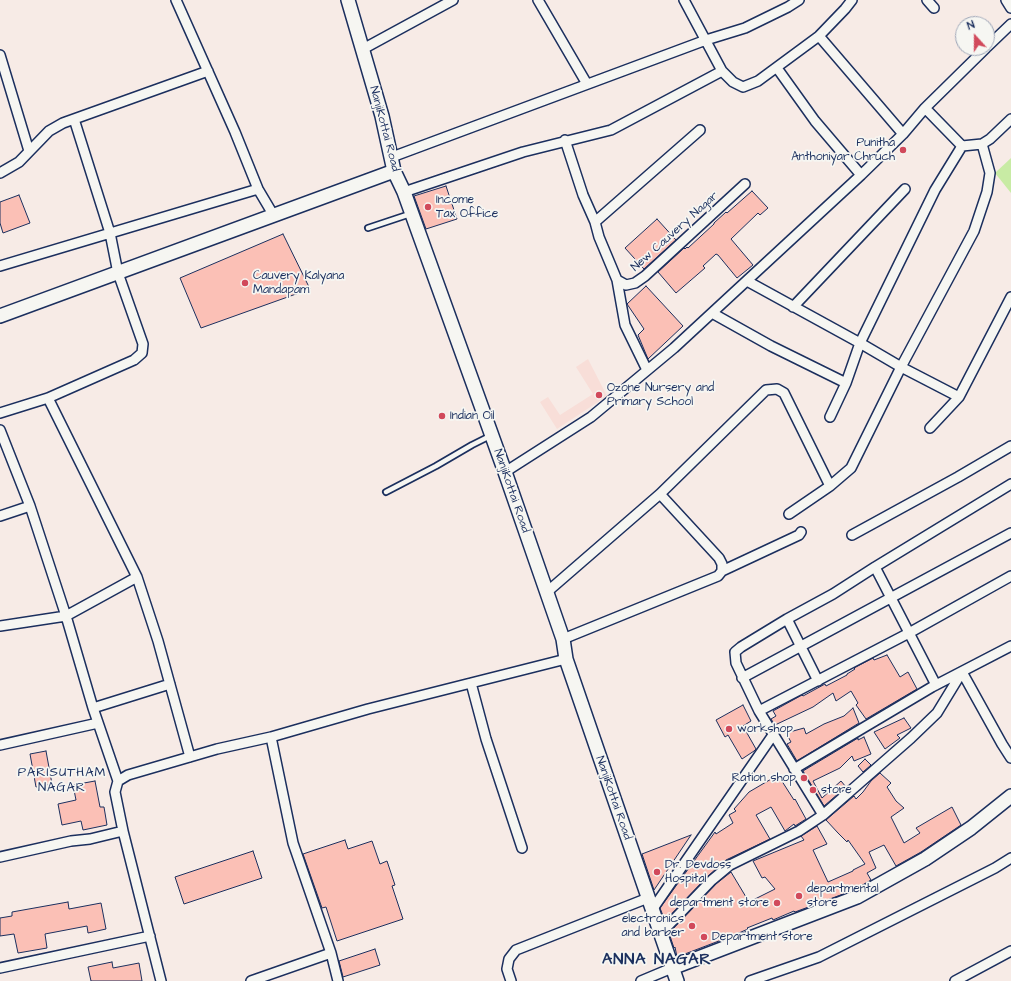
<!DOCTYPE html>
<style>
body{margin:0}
#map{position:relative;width:1011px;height:981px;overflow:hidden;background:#f7ebe6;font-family:"Architects Daughter",sans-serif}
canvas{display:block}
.north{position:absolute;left:955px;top:16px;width:40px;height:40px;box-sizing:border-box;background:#f6f6f2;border:1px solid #9ea6b7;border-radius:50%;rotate:339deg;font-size:11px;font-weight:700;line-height:16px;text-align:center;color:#1b2f5e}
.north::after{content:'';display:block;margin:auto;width:14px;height:18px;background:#d1495b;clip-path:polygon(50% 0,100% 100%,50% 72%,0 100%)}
</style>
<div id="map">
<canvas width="1011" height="981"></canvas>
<div class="north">N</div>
</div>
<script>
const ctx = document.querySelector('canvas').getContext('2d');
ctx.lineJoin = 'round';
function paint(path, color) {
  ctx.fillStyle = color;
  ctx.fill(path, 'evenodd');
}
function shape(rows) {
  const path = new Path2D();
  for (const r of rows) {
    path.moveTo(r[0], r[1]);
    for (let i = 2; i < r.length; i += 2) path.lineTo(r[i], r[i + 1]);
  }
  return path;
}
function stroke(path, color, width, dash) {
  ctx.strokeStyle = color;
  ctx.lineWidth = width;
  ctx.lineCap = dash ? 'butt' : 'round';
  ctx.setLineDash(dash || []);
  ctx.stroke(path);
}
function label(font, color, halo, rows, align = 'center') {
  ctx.font = font + ' "Architects Daughter",sans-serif';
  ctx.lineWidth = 3.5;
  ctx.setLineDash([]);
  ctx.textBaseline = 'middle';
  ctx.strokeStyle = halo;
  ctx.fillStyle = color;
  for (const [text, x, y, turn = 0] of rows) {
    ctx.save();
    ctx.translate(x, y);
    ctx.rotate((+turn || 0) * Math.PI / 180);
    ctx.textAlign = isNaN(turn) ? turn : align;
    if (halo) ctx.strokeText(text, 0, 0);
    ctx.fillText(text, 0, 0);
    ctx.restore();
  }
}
paint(shape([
 [588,359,607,396,557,429,540,402,548,397,560,415,593,394,576,367]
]), '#f8ded8');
paint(shape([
 [1011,158,1011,193,995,173]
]), '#c8eba4');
const building = shape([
 [446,186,457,219,426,229,414,196,446,186],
 [752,191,768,208,760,215,758,213,731,239,753,265,737,278,718,255,716,254,703,266,705,268,676,293,658,272,684,248,685,249,687,247,688,248,714,224,714,223,726,212,727,213,752,191],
 [19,195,30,223,3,233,0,223,0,202,19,195],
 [657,219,676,240,644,269,625,248,657,219],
 [283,234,310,289,201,328,180,278,283,234],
 [646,286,683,326,648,359,638,335,644,329,627,304,646,286],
 [887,655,900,677,908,672,917,689,866,719,856,705,858,703,851,691,836,701,833,693,813,707,775,725,771,719,776,716,773,711,802,695,803,696,825,684,826,686,847,675,847,674,855,669,854,668,873,658,874,660,887,655],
 [743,705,751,721,743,726,756,749,754,751,742,759,728,735,725,737,716,720,743,705],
 [853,708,859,723,797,761,787,744,791,742,786,733,804,728,806,734,824,724,844,716,853,708],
 [904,718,911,728,897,735,900,738,885,749,874,732,904,718],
 [864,737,871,754,854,761,852,756,840,768,813,781,822,798,841,781,846,787,824,806,803,771,858,738,858,740,864,737],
 [46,751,52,784,36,787,30,754,46,751],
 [865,759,871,765,863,772,858,766,865,759],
 [880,773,891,783,887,787,896,801,904,808,891,817,904,843,920,833,916,828,952,807,961,825,921,852,896,866,884,845,869,852,876,868,867,873,871,880,854,890,795,912,794,911,773,920,772,918,747,928,748,929,732,936,677,957,675,947,674,948,669,933,716,884,731,872,749,902,775,889,765,877,762,878,753,861,804,840,801,836,817,826,827,844,813,850,828,882,853,871,853,870,865,864,848,840,847,842,838,833,826,820,854,796,856,799,863,792,871,781,880,773],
 [778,775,794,800,795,799,806,819,795,826,794,824,785,831,771,807,756,815,770,839,726,860,708,876,665,921,660,908,715,832,716,834,733,823,729,815,736,811,734,809,749,792,778,775],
 [95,781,100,807,104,807,107,825,83,830,81,821,62,825,58,804,76,800,73,785,95,781],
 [691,835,654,890,642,854,691,835],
 [345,840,348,849,372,841,380,864,387,861,395,885,392,886,403,919,337,941,326,907,322,908,303,854,345,840],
 [253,851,262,878,184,904,175,877,253,851],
 [68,902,69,909,101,903,106,929,88,933,87,926,45,934,47,948,18,953,14,934,0,936,0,918,12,916,12,912,68,902],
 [375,949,380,965,343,977,339,961,375,949],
 [112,962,113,968,139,963,142,981,91,981,88,967,112,962]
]);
paint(building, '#fbc0b6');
stroke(building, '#1b2f5e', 1);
const lane = shape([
 [368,228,410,214],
 [386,492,436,466,472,445,490,436]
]);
const street = shape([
 [176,0,235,132,258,189,274,216],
 [538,0,587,84],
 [684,0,722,71,733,82,743,87,758,81,819,36,845,9,852,0],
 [927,0,934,8],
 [1006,0,1011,8],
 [819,36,903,134],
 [987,47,1011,24],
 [363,49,453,0],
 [0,55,29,151],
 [777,68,815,121,861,175],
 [925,108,962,146,982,144,990,139,1011,119],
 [565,140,583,195,595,222,599,237,617,280,625,325,647,370],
 [392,157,706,40,745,28,788,7,799,0],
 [0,173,19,162,49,131,63,123,208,71],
 [404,192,523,152,611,130,722,71],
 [595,222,700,130],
 [0,266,258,189],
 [617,280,626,285,635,283,645,276,745,184],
 [747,281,860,343,901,367,959,397],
 [793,307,905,189],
 [712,313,771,346,846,383],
 [48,398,137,577,158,641,190,757],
 [0,413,48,398,134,360,142,353,143,344,118,273,110,233,74,119],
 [830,417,846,383,860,343,935,190,962,146],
 [930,428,959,397,1011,297],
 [0,430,30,506,66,616,93,708,118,781],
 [505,472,591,417,674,348,861,175,903,134,925,108,986,48],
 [789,514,830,486,851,468,901,367,974,231,987,192,990,173,982,144],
 [0,516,30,506],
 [852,535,958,477,1011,446],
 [875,567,936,685],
 [722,571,799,535,801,532],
 [547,592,660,494,766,390,777,389,784,393,830,486],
 [787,619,818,681],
 [0,626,66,616,137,577],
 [563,639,718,576,722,571,722,564,719,558,660,494],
 [742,678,1011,533],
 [471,683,486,739,522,848],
 [93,708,170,684],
 [759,711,909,633,1011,576],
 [271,737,293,843,331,953,338,981],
 [0,745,98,723],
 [794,769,932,687,1011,646],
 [823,815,759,711,736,663,735,652,741,647,787,619,833,594,875,567,1011,484],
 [123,831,161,981],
 [0,857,71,841,90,839,123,831,115,792,118,781,128,775,217,749,271,737,368,709,566,659],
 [652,910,773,735],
 [660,934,712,880,730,865,799,831,823,815,911,738,937,713,962,672,1002,744,1011,758],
 [0,968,150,936],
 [251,981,331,953],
 [511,981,507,969,509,959,516,950,648,898],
 [641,981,672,968],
 [750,981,819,957,995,868,1011,858],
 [955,981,1011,951]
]);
const secondary = shape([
 [348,0,382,116,394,171,404,192,505,472,563,639,566,659,677,981],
 [0,316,394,171],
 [672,968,857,897,925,859,971,828,1011,796]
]);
stroke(lane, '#1b2f5e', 8);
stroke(street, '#1b2f5e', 12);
stroke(secondary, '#1b2f5e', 16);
stroke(lane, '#f6f6f2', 4.5);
stroke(street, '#f6f6f2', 9);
stroke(secondary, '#f6f6f2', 13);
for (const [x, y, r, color] of [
 [903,150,4,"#d1495b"],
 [428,207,4,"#d1495b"],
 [245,283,4,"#d1495b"],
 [599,395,4,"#d1495b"],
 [442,416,4,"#d1495b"],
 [729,729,4,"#d1495b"],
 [804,778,4,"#d1495b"],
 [813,790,4,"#d1495b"],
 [657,872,4,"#d1495b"],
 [799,896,4,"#d1495b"],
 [777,903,4,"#d1495b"],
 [692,926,4,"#d1495b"],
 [704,937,4,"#d1495b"]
]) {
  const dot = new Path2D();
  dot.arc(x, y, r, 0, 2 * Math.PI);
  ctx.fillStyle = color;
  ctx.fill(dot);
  stroke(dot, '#f6f6f2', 1.5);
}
label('12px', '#1b2f5e', '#f6f6f2', [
 ["NanjiKottai Road",384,129,75],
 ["New Cauvery Nagar",675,232,-42],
 ["NanjiKottai Road",511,491,71],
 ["NanjiKottai Road",613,798,71]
]);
label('12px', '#1b2f5e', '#f6f6f2', [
 ["Punitha",895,143,"right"],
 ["Anthoniyar Chruch",895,157,"right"],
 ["Income",436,200],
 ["Tax Office",436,214],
 ["Cauvery Kalyana",253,276],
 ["Mandapam",253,290],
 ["Ozone Nursery and",607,388],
 ["Primary School",607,402],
 ["Indian Oil",450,416],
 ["workshop",737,729],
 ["Ration shop",796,778,"right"],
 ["store",821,790],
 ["Dr. Devdoss",665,865],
 ["Hospital",665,879],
 ["departmental",807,889],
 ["store",807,903],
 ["department store",769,903,"right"],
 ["electronics",684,919,"right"],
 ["and barber",684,933,"right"],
 ["Department store",712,937]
], 'left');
ctx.letterSpacing = '1px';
label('13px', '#1b2f5e', '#f6f6f2', [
 ["PARISUTHAM",62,773],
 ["NAGAR",62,788]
]);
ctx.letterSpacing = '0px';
ctx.letterSpacing = '1px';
label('bold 16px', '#1b2f5e', '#f6f6f2', [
 ["ANNA NAGAR",657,961]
]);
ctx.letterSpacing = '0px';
</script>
